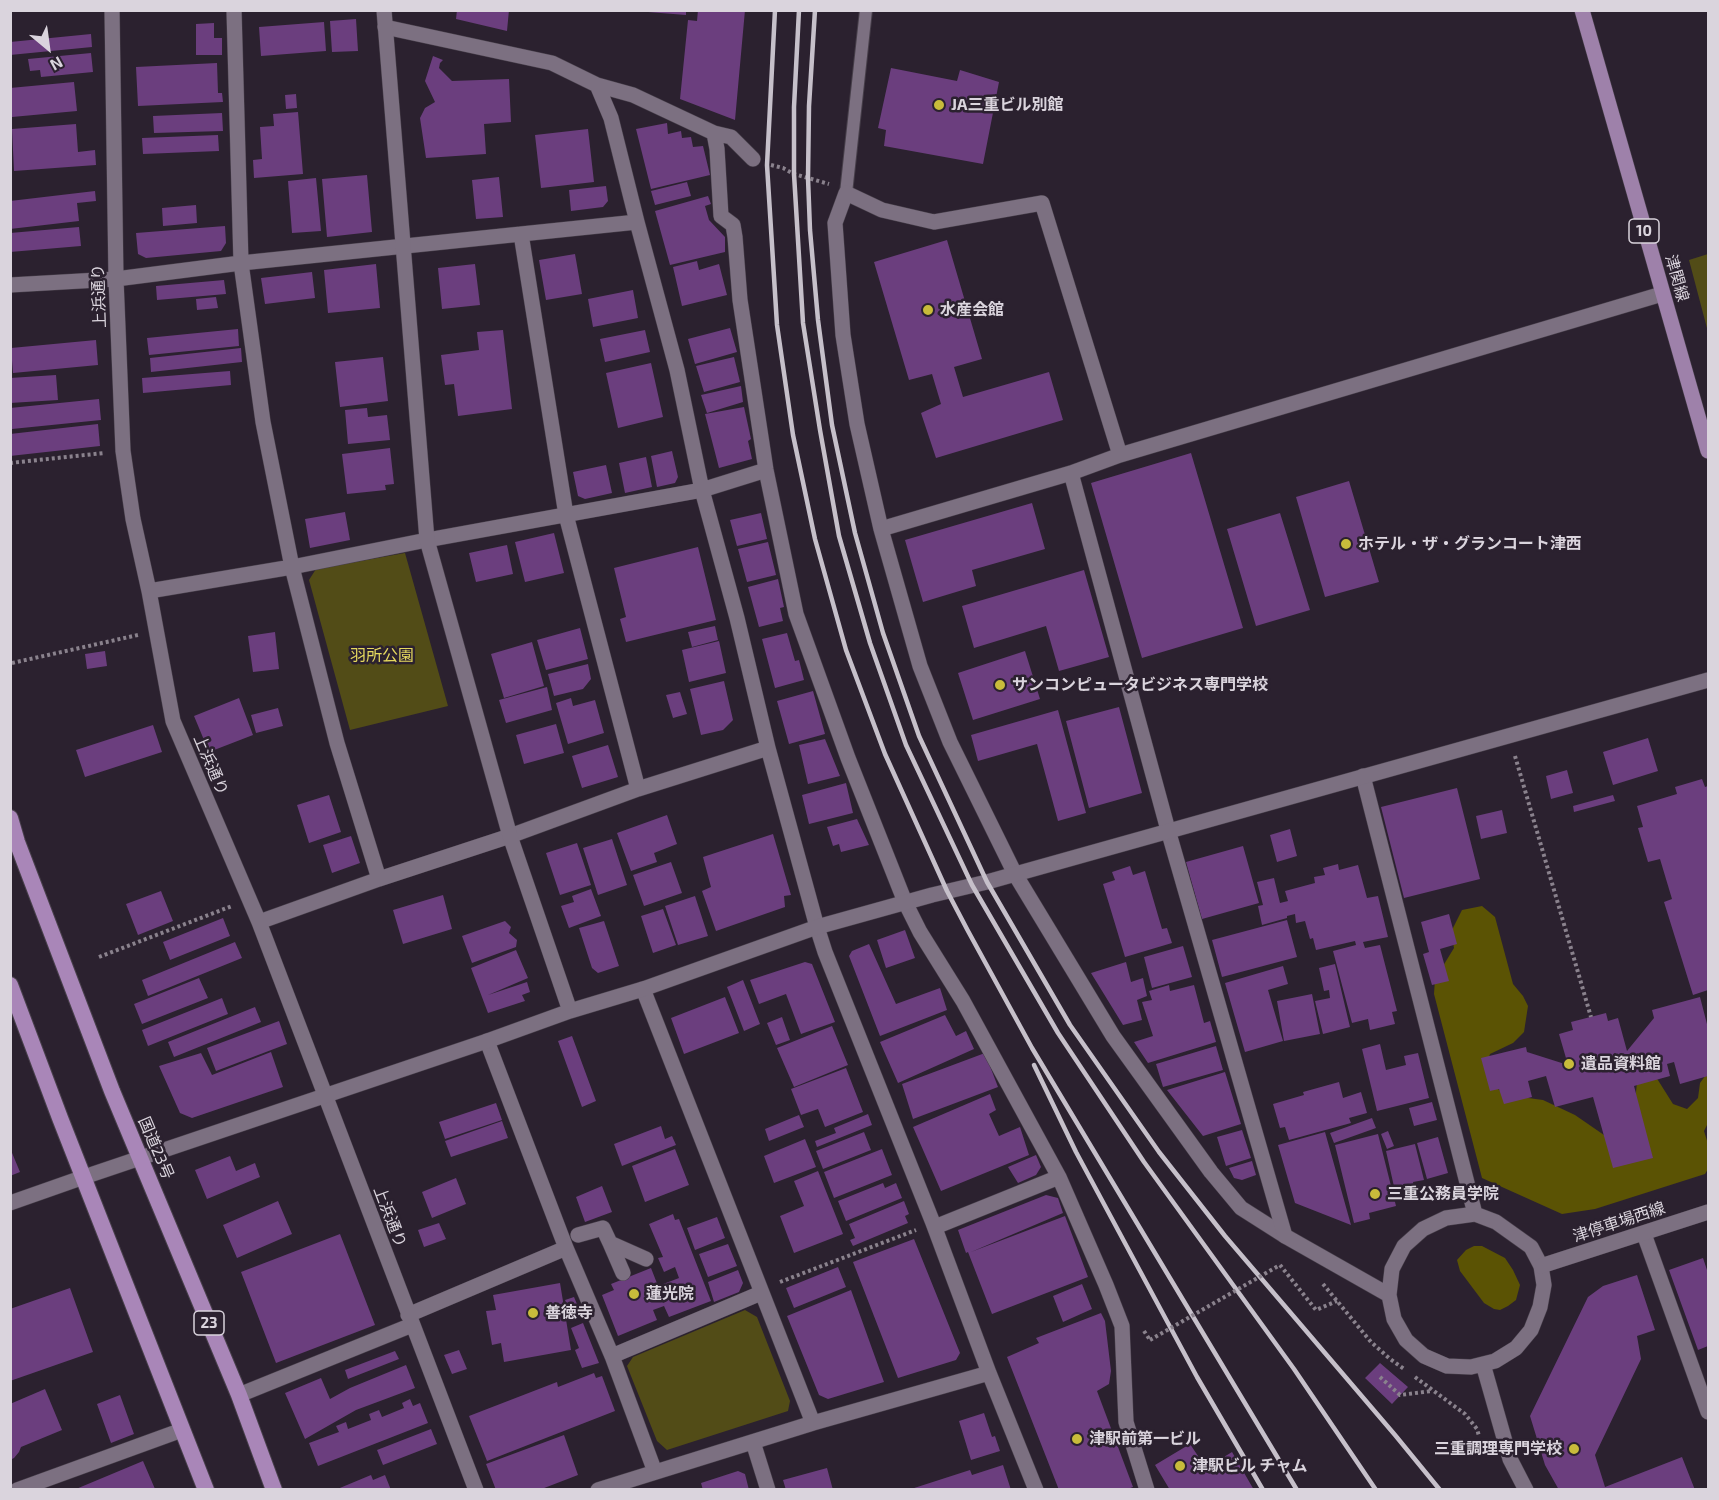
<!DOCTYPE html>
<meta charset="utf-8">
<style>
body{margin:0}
#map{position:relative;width:1719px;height:1500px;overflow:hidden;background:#2b212f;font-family:"Exo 2",sans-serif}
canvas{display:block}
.frame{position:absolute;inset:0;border:12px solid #dad4dd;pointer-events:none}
.north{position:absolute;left:18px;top:18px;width:60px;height:60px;-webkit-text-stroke:4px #2b212f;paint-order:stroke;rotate:151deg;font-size:16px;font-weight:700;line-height:24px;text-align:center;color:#dad4dd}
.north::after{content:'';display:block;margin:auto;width:21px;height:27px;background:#dad4dd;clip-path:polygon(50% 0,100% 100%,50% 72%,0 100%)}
</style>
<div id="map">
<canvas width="1719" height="1500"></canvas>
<div class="frame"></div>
<div class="north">N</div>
</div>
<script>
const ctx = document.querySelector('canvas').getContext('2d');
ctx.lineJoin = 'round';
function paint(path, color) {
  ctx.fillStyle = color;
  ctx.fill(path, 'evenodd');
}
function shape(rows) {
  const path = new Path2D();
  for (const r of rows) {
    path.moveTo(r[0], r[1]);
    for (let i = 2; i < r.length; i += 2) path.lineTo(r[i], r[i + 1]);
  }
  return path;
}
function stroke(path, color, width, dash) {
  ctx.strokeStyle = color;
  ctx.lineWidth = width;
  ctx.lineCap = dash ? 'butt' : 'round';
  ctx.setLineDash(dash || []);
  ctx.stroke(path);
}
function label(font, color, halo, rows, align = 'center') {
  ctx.font = font + ' "Exo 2","Noto Sans JP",sans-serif';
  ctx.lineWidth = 5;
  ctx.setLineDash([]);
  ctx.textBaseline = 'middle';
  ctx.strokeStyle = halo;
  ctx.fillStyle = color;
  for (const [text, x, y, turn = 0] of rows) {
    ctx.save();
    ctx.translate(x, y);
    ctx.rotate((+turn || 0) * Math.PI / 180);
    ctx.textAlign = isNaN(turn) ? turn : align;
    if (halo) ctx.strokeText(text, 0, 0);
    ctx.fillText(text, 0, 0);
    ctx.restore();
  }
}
paint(shape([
 [1708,254,1708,332,1689,260],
 [405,553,448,706,350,730,309,580,316,569],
 [745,1310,757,1317,790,1401,788,1411,667,1450,657,1441,627,1366,633,1357]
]), '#524c17');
paint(shape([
 [1482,906,1495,917,1513,984,1523,996,1528,1006,1524,1032,1513,1043,1490,1054,1488,1060,1498,1089,1506,1095,1543,1100,1575,1115,1604,1135,1634,1110,1637,1083,1656,1077,1673,1104,1687,1109,1698,1098,1700,1083,1708,1072,1708,1123,1704,1131,1708,1144,1708,1169,1705,1174,1595,1209,1562,1214,1482,1178,1434,994,1435,979,1454,948,1451,932,1462,910],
 [1474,1246,1482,1246,1505,1258,1513,1270,1520,1285,1516,1300,1508,1306,1500,1310,1494,1309,1484,1303,1460,1271,1457,1260,1466,1250]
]), '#5b5304');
paint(shape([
 [457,10,509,10,507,31,456,19],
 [648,10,686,10,686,15,648,12],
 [698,10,745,10,735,120,680,99,688,20,697,21],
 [356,19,358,51,332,52,330,21],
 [324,22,326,51,261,56,259,27],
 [214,23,214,38,222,38,222,55,196,55,196,24],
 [91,34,92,47,10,55,10,42],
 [91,53,93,72,41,77,40,70,30,71,28,59],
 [433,56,443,60,440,63,439,68,452,81,509,79,511,122,484,124,486,154,426,158,420,118,425,108,435,102,425,81],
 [217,63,218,93,222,93,223,102,138,106,136,67],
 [891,68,957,81,960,70,999,82,983,164,884,146,886,130,878,128],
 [74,82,77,111,12,117,10,88],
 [296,94,297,108,286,109,285,95],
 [298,112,303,174,254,178,253,160,262,159,260,127,274,126,273,114],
 [222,113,223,131,154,133,153,116],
 [667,123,668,134,681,131,682,138,691,137,693,147,703,146,710,175,651,189,636,129],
 [76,124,78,152,95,150,96,165,14,171,12,129],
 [588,129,594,182,541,188,535,135],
 [218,135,219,151,143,154,142,138],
 [367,175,372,232,327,237,322,179],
 [499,177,503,217,476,219,472,180],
 [316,178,321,231,292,233,288,181],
 [687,182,691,196,655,205,651,191],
 [606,186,608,201,603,207,571,211,569,190],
 [95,191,96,201,77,203,79,221,10,229,10,201],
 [708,196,711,204,705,206,709,220,725,237,725,252,670,265,655,211],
 [196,205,197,223,163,226,162,208],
 [225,226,226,243,221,251,146,258,138,254,136,233],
 [79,227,81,246,10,252,10,233],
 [947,240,982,359,954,367,963,397,1049,372,1063,420,936,458,921,413,941,404,932,374,909,380,874,262],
 [575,254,582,294,546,300,539,260],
 [697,261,699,270,719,264,727,295,682,306,673,267],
 [376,264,380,308,328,313,324,270],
 [475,264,480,305,442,309,438,268],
 [312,272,315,298,265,304,261,278],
 [224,280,226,294,157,300,156,286],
 [633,290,638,318,593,327,588,299],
 [216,297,218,308,197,310,196,299],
 [730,328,737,352,695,364,688,339],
 [238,329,239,346,149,355,147,338],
 [503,330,512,409,458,416,454,384,445,385,441,355,479,350,477,332],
 [645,330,650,352,605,362,600,339],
 [96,340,98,365,13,373,11,348],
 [241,348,242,362,151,372,150,358],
 [383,357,388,401,340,407,335,362],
 [734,357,740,382,704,392,696,366],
 [651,363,663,417,618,428,606,373],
 [230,371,231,385,143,393,142,378],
 [56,375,58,400,10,403,10,378],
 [741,386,743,402,707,413,701,395],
 [99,399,101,420,12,429,10,408],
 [744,407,751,439,748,441,752,459,719,468,705,414],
 [367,408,368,417,387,415,390,440,348,444,345,410],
 [98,424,100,446,10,456,10,434],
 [390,448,394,484,385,485,386,490,347,494,342,454],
 [672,451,678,477,675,483,657,487,651,456],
 [1191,453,1243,628,1142,658,1091,483],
 [646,457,652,487,625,493,619,463],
 [606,465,612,493,585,499,578,496,573,472],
 [1349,481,1379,582,1325,597,1296,497],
 [1032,503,1045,549,972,570,976,586,923,602,905,540],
 [345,512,350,540,310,548,305,519],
 [761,513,767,539,737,546,730,520],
 [1280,513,1310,610,1256,626,1227,529],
 [554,533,564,573,525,582,515,542],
 [768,542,776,575,747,582,738,549],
 [507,545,513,574,476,582,469,553],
 [698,547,716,620,626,642,620,619,626,617,614,568],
 [1084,570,1109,657,1059,671,1046,626,974,648,962,606],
 [778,579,784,607,780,608,783,621,759,627,748,587],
 [715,626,718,640,692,647,688,632],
 [580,628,588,659,546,670,537,640],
 [275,632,279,669,253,672,248,636],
 [787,633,795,661,799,660,804,680,775,688,762,639],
 [719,641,726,673,689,682,682,650],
 [532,642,544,686,504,698,491,654],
 [105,651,107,666,87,669,85,654],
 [1025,651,1040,699,973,720,958,673],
 [588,664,591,679,583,689,554,696,548,674],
 [724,681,733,720,723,730,701,735,690,689],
 [547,687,552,710,506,723,499,700],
 [813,691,825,734,789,744,777,701],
 [680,692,687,714,673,718,666,695],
 [239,698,253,735,209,752,194,716],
 [571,698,573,706,595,700,604,733,568,744,556,703],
 [1119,707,1142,793,1089,808,1066,721],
 [278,708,283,726,256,733,251,715],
 [1058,710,1086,813,1058,821,1037,744,978,761,971,735],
 [556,724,564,753,524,764,516,735],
 [153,725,162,752,85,777,76,750],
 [1648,738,1658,771,1613,785,1603,752],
 [825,739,840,776,808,784,799,745],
 [608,745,618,777,582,788,572,756],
 [1567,770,1573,793,1551,799,1546,776],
 [1702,779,1705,787,1708,786,1708,990,1693,995,1664,902,1672,899,1660,859,1648,862,1638,828,1643,827,1637,806,1677,794,1675,787],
 [846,783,853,813,809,824,802,795],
 [1457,788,1480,879,1404,898,1381,807],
 [329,795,341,832,309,843,297,805],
 [1613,795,1615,801,1574,812,1573,806],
 [1502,810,1507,833,1481,839,1476,816],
 [667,815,677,844,654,853,657,862,631,871,617,833],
 [857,819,869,845,841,852,839,844,833,846,827,827],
 [1290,829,1297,856,1277,862,1270,835],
 [773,834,791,895,784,896,785,907,716,931,702,891,711,887,703,857],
 [351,836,360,863,332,873,323,845],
 [612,839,627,885,598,895,583,848],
 [577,843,591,885,560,895,546,853],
 [1243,846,1259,903,1202,919,1186,862],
 [671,862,682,893,644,906,633,875],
 [1338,864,1339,870,1358,865,1367,898,1378,896,1388,937,1363,942,1365,948,1380,945,1397,1011,1392,1012,1395,1024,1370,1030,1368,1019,1352,1023,1333,951,1356,945,1355,941,1316,950,1313,938,1310,939,1305,921,1296,923,1295,914,1287,916,1287,918,1262,925,1258,906,1263,905,1257,882,1274,878,1280,903,1288,901,1285,891,1315,883,1314,877,1325,875,1323,868],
 [1130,866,1133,875,1145,871,1162,929,1167,928,1172,943,1125,957,1103,884,1115,880,1112,872],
 [591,889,601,916,569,928,561,906,574,902,572,896],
 [161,891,173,921,138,935,126,904],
 [443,895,452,929,403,944,393,910],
 [695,896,708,936,678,945,665,906],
 [663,909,676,945,653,953,641,916],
 [1449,914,1457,944,1440,949,1449,981,1432,985,1423,954,1429,952,1421,922],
 [223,918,230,936,170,960,163,942],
 [1287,920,1297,957,1222,977,1212,940],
 [505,921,511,927,509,933,517,940,516,947,472,963,462,936],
 [604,921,619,966,598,973,592,968,579,928],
 [905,930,915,958,886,968,877,940],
 [235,942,242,958,148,996,142,980],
 [869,944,896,1004,940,988,947,1010,880,1036,849,956,852,951],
 [1183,946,1192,977,1152,988,1144,957],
 [516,950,528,978,488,995,527,982,530,992,522,995,525,1001,488,1013,471,968],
 [805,962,812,964,835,1022,801,1034,786,994,759,1004,750,980],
 [1126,962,1131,982,1143,978,1147,996,1137,1000,1142,1020,1123,1025,1091,973],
 [1335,964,1350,1027,1323,1034,1315,1001,1330,998,1329,990,1324,991,1319,968],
 [1283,966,1288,984,1268,990,1283,1041,1245,1052,1225,983],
 [199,978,208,998,142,1024,134,1004],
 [743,980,760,1024,744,1031,727,987],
 [1169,985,1170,991,1194,985,1204,1023,1210,1021,1216,1042,1148,1063,1134,1042,1153,1036,1142,1002,1152,1000,1149,991],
 [1312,994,1320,1034,1284,1041,1277,1001],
 [725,997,739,1033,684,1054,671,1018],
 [1700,997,1708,1028,1708,1076,1680,1084,1674,1062,1667,1064,1670,1076,1634,1086,1653,1158,1613,1168,1593,1097,1555,1107,1546,1076,1528,1081,1532,1097,1504,1104,1499,1089,1490,1091,1481,1058,1526,1047,1527,1052,1568,1065,1559,1034,1573,1030,1571,1022,1606,1013,1608,1021,1618,1018,1627,1051,1654,1018,1652,1010],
 [222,998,228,1014,148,1046,142,1030],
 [255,1007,261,1022,174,1057,168,1042],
 [945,1015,956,1036,966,1031,974,1049,898,1083,880,1042],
 [782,1017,790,1040,776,1045,767,1023],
 [279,1021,287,1044,216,1071,207,1048],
 [832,1026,848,1065,794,1087,777,1048],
 [572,1036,596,1101,582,1107,558,1041],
 [1380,1044,1386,1070,1406,1065,1404,1056,1418,1053,1429,1098,1377,1111,1362,1049],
 [1216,1046,1223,1070,1163,1087,1156,1064],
 [271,1052,283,1087,192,1118,180,1113,159,1066,201,1053,212,1075],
 [985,1053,998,1087,913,1119,902,1084],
 [846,1068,863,1112,825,1127,818,1109,801,1115,791,1089],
 [1225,1072,1241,1124,1203,1136,1167,1090],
 [1339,1082,1343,1098,1361,1092,1367,1113,1349,1118,1351,1123,1289,1140,1285,1127,1280,1128,1273,1104,1304,1095,1303,1092],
 [990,1094,996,1110,989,1114,999,1136,1020,1127,1029,1155,941,1191,913,1127],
 [1432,1102,1437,1120,1414,1126,1409,1108],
 [496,1103,502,1120,445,1139,439,1122],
 [868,1114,872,1125,817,1147,815,1141,836,1133,834,1128],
 [799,1115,804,1127,769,1141,765,1129],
 [1372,1118,1376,1128,1334,1143,1330,1133],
 [502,1121,508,1138,451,1157,445,1141],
 [661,1126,665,1139,672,1136,676,1145,622,1166,614,1144],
 [1242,1130,1251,1158,1226,1166,1217,1137],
 [1388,1131,1394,1146,1387,1149,1381,1134],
 [864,1132,871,1150,823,1169,816,1151],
 [1325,1132,1351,1225,1295,1203,1278,1145],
 [1378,1134,1396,1206,1369,1213,1370,1219,1354,1223,1335,1145],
 [1438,1137,1448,1173,1427,1179,1417,1143],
 [805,1139,816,1167,774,1183,764,1156],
 [1415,1144,1424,1180,1413,1182,1414,1187,1395,1191,1386,1151],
 [10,1148,20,1172,10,1176],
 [675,1149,689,1185,645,1202,632,1166],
 [882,1149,892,1175,834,1198,824,1172],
 [1036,1155,1041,1167,1036,1175,1018,1183,1008,1167],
 [230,1156,236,1171,255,1163,260,1177,207,1199,195,1170],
 [1252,1161,1256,1175,1242,1180,1234,1178,1229,1168],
 [818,1171,843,1234,794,1253,780,1216,804,1206,794,1181],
 [456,1178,466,1204,432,1218,422,1192],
 [883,1183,885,1188,896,1183,902,1198,846,1221,838,1201],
 [602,1186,612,1212,585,1222,576,1197],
 [1046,1195,1058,1198,1063,1213,971,1252,1065,1216,1088,1277,992,1314,968,1252,966,1253,958,1230],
 [278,1201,292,1234,237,1258,223,1225],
 [904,1201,909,1214,905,1216,908,1223,853,1246,850,1240,855,1238,849,1224],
 [673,1214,675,1220,679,1219,711,1301,669,1317,664,1306,653,1310,657,1320,618,1336,602,1295,614,1290,611,1284,651,1268,658,1286,679,1278,675,1267,664,1272,658,1258,663,1257,649,1224],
 [717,1217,725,1238,695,1250,687,1228],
 [439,1223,446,1239,424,1247,418,1230],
 [340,1234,375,1325,276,1363,241,1272],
 [914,1239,960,1353,956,1360,898,1378,853,1262],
 [728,1244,737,1266,708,1277,699,1254],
 [1703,1258,1708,1273,1708,1346,1698,1350,1669,1270],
 [838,1267,846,1287,794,1308,786,1288],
 [738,1270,743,1283,739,1292,714,1302,708,1282],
 [1637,1275,1655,1330,1637,1336,1641,1359,1595,1455,1605,1487,1682,1457,1695,1490,1559,1490,1545,1465,1530,1416,1588,1297,1603,1286],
 [560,1283,571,1350,504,1362,501,1343,492,1345,486,1311,496,1310,493,1295],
 [1082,1284,1092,1309,1063,1322,1053,1296],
 [70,1288,93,1352,10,1381,10,1309],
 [851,1290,884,1382,828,1399,819,1395,787,1316],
 [574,1297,582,1316,573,1320,565,1300],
 [1101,1313,1105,1321,1111,1371,1109,1384,1097,1391,1133,1487,1125,1490,1059,1490,1007,1357,1039,1343,1036,1338],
 [583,1323,599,1363,582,1368,575,1350,579,1348,571,1328],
 [459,1350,467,1369,452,1374,444,1355],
 [395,1351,399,1359,348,1379,345,1370],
 [1380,1363,1408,1387,1392,1404,1365,1378],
 [406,1365,415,1388,356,1410,305,1439,285,1393,321,1378,330,1399,350,1388],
 [594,1373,596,1378,602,1376,615,1411,487,1461,469,1416,557,1382,558,1387],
 [45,1389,62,1430,21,1447,19,1452,14,1458,10,1460,10,1404],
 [120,1395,134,1434,111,1443,97,1404],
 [410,1399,413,1406,420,1403,428,1423,318,1466,309,1443,339,1432,336,1426,346,1422,348,1429,371,1420,369,1414,379,1410,382,1417,404,1408,402,1403],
 [984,1413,992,1437,995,1436,1000,1451,971,1460,959,1421],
 [431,1429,437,1444,383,1465,377,1450],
 [564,1435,578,1475,539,1490,496,1490,486,1464],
 [1190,1444,1206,1468,1232,1452,1254,1490,1170,1490,1155,1465],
 [143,1461,155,1489,76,1489],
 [1003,1465,1011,1490,908,1490,970,1470,972,1475],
 [827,1468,833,1490,786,1490,783,1480],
 [738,1471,745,1474,749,1490,703,1490,701,1483],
 [371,1475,373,1480,385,1475,391,1490,335,1490]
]), '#6b3e7e');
const service = shape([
 [846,193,866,10]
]);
const pedestrian = shape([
 [1015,874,1113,1036,1211,1172,1241,1208,1285,1236],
 [578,1235,603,1228,610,1243,646,1259],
 [610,1243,623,1273]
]);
const minor = shape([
 [112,10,116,279,123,451,133,519,149,591,173,721,259,922,476,1490],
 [234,10,241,263,263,422,292,567,337,743,379,879],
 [385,27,552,63,597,85,633,95,714,133,731,137,753,159],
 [597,85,611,118,637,222,677,370,702,490,737,618,768,748,817,927,825,952,933,1223,989,1373,1036,1490],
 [714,133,717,149,721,216,733,225,735,237,740,300,766,470,796,614,848,758,905,902,920,932,963,1001,1059,1177,1106,1285,1122,1326,1126,1422,1147,1490],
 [521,234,566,515,638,789],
 [10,285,116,279,241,263,637,222],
 [1071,473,1168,830,1285,1236,1389,1295],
 [881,529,1071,473,1120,455,1662,294],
 [149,591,292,567,427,540,702,490,766,470],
 [1363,776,1475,1214],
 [1015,874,950,742,920,666,881,529,857,424,843,335,835,223,846,193,882,210,934,222,1042,203,1120,455],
 [259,922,379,879,510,836,638,789,768,748],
 [643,989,813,1423],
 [487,1041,566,1248,612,1356,655,1472],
 [1475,1214,1496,1222,1531,1247,1541,1266,1544,1285,1540,1307,1531,1330,1516,1348,1495,1361,1471,1367,1447,1366,1424,1356,1406,1340,1394,1319,1389,1295,1392,1269,1404,1246,1423,1229,1446,1218,1475,1214],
 [935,1227,1059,1177],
 [1644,1234,1708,1412],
 [408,1315,566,1248],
 [612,1356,761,1293],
 [1483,1364,1510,1459,1526,1490],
 [239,1395,412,1325],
 [753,1442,768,1490],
 [17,1490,182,1430],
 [598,1490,813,1423,989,1373]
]);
const tertiary = shape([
 [384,10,427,540,510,836,570,1011],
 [10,1203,84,1177,487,1041,570,1011,643,989,817,927,932,895,987,882,1708,680]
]);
const secondary = shape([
 [1541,1266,1708,1212]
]);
const primary = shape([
 [1582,10,1708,451]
]);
const trunk = shape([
 [10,818,17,842,112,1091,239,1395,274,1490],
 [10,985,60,1118,206,1490]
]);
stroke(service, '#473f4a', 14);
stroke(pedestrian, '#473f4a', 16);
stroke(minor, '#473f4a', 16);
stroke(tertiary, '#473f4a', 16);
stroke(secondary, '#473f4a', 16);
stroke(primary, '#473f4a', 16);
stroke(trunk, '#473f4a', 18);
stroke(shape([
 [771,165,783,168,794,174,829,184],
 [10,463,104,453],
 [12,663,138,635],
 [1515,756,1591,1017],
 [99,957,232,906],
 [1280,1265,1316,1310,1337,1301],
 [780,1282,916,1230],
 [1323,1284,1371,1342,1390,1359,1404,1369],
 [1144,1331,1150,1340],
 [1380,1377,1400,1395,1432,1391],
 [1415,1377,1465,1414,1477,1429,1479,1436]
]), '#8a828d', 4, [3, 3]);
stroke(service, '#7c7081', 12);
stroke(pedestrian, '#7c7081', 15);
stroke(minor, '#7c7081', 15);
stroke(tertiary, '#7c7081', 15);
stroke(secondary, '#7c7081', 15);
stroke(primary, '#9e81aa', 15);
stroke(trunk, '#a986b8', 16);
stroke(shape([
 [775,10,767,165,777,325,793,435,815,539,846,650,885,754,947,891,968,931,1032,1048,1297,1490],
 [799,10,794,107,794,174,803,323,820,430,839,536,870,643,906,745,972,885,1058,1033,1144,1162,1294,1369,1376,1490],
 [815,10,809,106,808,178,810,230,818,320,832,425,855,533,883,633,919,736,987,882,1070,1025,1159,1152,1225,1236,1395,1435,1440,1490],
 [1034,1065,1076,1152,1197,1377,1263,1490]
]), '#c6c0ca', 4.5);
stroke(shape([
 [1150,1340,1280,1265]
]), '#8a828d', 4, [3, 3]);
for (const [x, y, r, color] of [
 [939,105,6,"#c8bb3b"],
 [928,310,6,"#c8bb3b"],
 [1346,544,6,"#c8bb3b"],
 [1000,685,6,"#c8bb3b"],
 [1569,1064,6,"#c8bb3b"],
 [1375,1194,6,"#c8bb3b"],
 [634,1294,6,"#c8bb3b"],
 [533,1313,6,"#c8bb3b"],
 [1077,1439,6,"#c8bb3b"],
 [1574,1449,6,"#c8bb3b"],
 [1180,1466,6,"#c8bb3b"]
]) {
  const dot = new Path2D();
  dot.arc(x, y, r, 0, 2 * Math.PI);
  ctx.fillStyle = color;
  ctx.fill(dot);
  stroke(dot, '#2b212f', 2);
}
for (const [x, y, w] of [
 [1644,231,30],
 [209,1323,30]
]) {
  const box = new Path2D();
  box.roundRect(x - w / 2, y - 12, w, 24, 4.5);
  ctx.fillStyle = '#2b212f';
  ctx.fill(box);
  stroke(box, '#dad4dd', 1.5);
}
label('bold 15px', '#dad4dd', null, [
 ["10",1644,231],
 ["23",209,1323]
]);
label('bold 16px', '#dad4dd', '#2b212f', [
 ["JA三重ビル別館",951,105],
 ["水産会館",940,310],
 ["ホテル・ザ・グランコート津西",1358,544],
 ["サンコンピュータビジネス専門学校",1012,685],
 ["遺品資料館",1581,1064],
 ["三重公務員学院",1387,1194],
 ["蓮光院",646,1294],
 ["善徳寺",545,1313],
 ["津駅前第一ビル",1089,1439],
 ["三重調理専門学校",1562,1449,"right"],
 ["津駅ビル チャム",1192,1466]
], 'left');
label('16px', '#dad4dd', '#2b212f', [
 ["津関線",1677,278,74],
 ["上浜通り",99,296,-92],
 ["上浜通り",211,765,67],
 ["国道23号",156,1148,67],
 ["上浜通り",390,1217,69],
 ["津停車場西線",1619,1222,-18]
]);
label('16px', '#e5d85e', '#2b212f', [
 ["羽所公園",382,656]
]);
</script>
